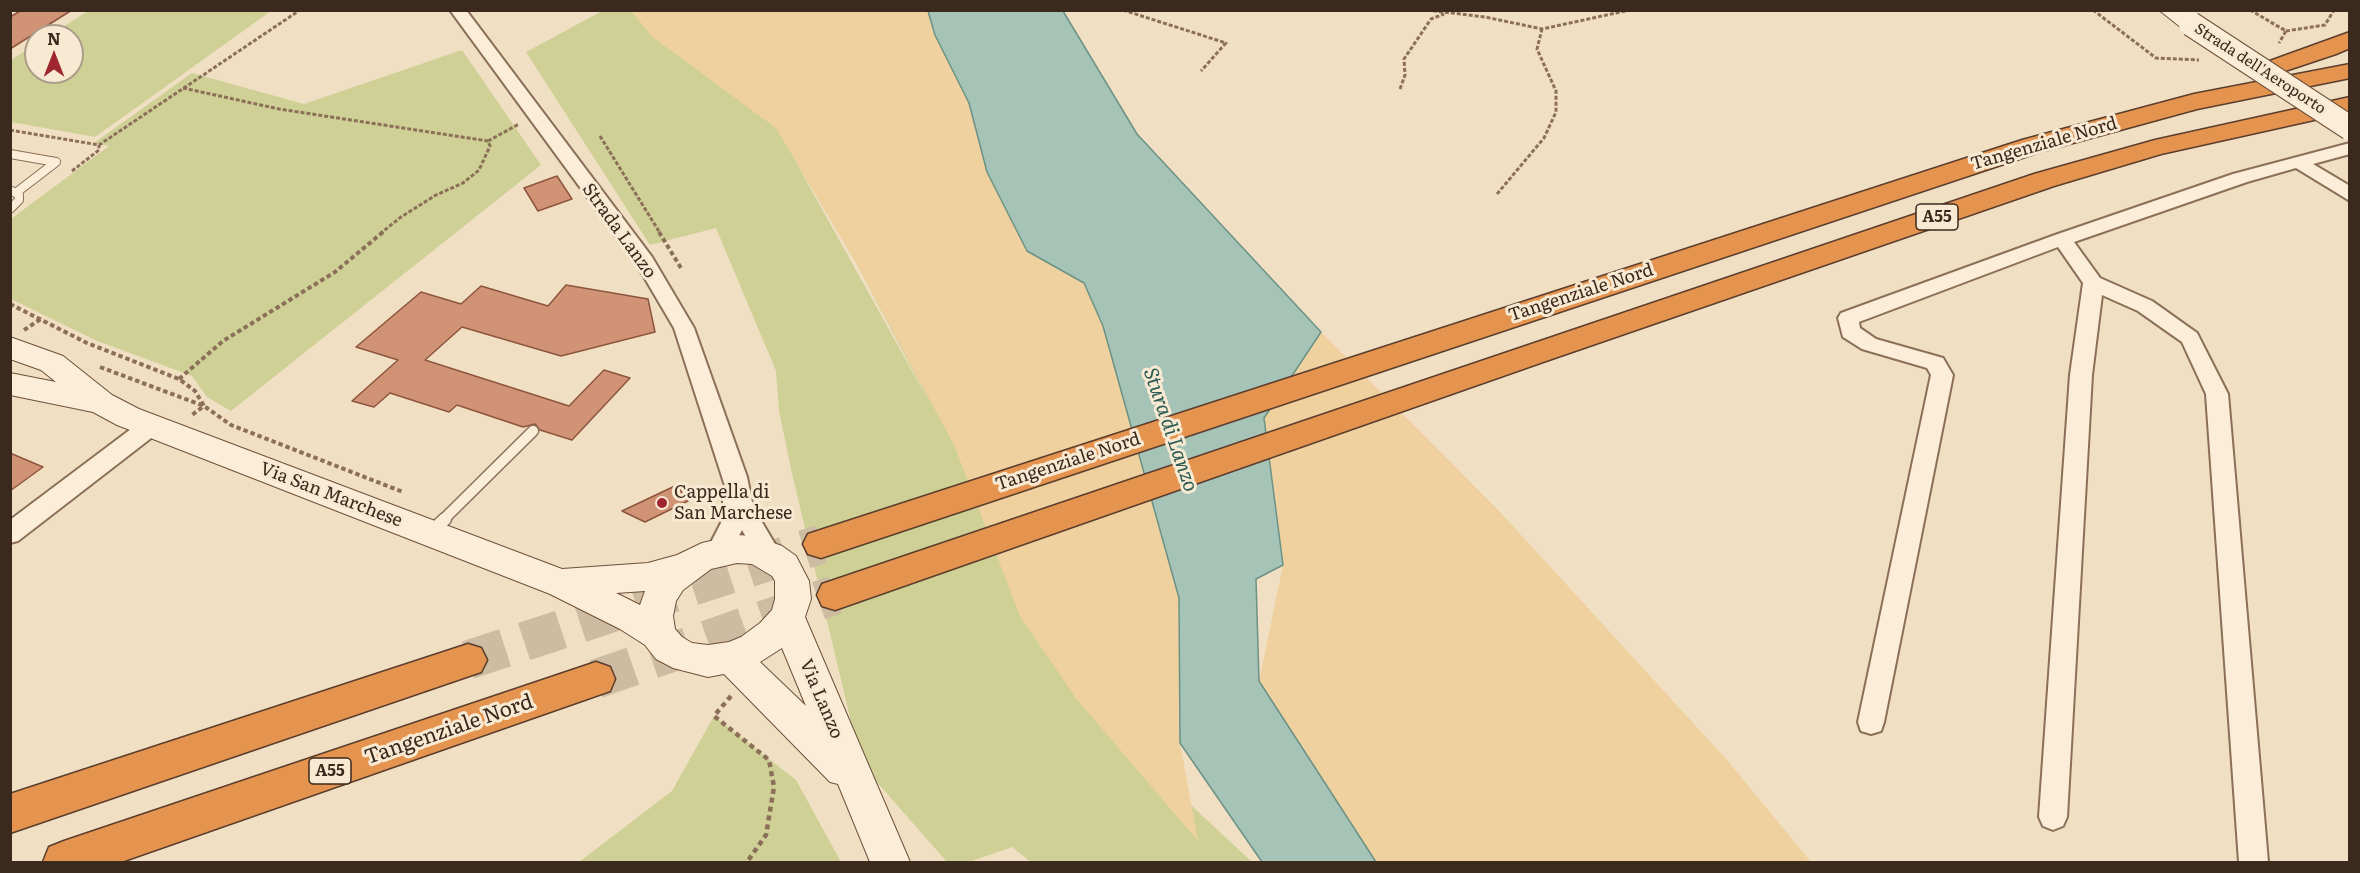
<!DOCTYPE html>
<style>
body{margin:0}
#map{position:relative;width:2360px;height:873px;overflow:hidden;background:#f1dfc3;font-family:Literata,serif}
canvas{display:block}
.frame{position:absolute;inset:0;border:12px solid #3b291d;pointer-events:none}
.north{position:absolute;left:24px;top:24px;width:60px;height:60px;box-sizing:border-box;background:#f8e9d3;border:2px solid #ac9c8a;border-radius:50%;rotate:0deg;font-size:16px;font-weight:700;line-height:24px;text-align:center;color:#3b291d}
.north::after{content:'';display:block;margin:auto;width:21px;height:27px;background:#9f2531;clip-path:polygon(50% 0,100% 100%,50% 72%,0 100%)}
</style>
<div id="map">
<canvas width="2360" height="873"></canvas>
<div class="frame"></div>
<div class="north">N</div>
</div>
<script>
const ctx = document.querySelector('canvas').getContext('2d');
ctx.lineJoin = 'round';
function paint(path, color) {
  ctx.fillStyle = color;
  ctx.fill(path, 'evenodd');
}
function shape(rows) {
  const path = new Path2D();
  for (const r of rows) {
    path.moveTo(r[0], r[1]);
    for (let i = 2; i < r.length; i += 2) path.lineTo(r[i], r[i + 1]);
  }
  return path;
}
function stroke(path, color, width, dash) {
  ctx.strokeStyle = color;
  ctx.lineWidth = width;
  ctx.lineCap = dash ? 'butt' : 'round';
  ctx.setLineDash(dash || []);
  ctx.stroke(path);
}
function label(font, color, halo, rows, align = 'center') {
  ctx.font = font + ' Literata,serif';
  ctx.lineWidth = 6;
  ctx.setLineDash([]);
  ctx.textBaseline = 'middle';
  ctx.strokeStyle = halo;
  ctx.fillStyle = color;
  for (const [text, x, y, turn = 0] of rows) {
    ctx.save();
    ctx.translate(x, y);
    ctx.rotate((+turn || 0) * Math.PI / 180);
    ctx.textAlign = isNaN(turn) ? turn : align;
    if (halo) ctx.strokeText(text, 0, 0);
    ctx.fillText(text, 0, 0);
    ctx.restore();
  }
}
paint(shape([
 [604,10,631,11,652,34,896,11,1075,697,1252,862,1031,862,1012,847,969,862,947,862,861,764,791,469,779,411,776,371,716,228,650,245,526,52],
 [793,157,855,261,931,405],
 [88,11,88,10,271,11,95,137,11,122,11,60,36,44,36,72,72,72,72,36,48,36],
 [462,50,541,165,231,411,207,397,192,376,95,340,11,299,11,219,109,146,94,143,192,73,304,104],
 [714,716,796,780,841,862,579,862,672,791]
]), '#ced096');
paint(shape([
 [632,11,928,11,935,35,969,103,987,172,1027,251,1084,283,1124,377,1172,516,1179,598,1180,743,1198,841,1075,697,1020,616,954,445,855,261,776,128,651,36],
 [1321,332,1501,513,1727,760,1811,862,1376,862,1259,681,1283,565,1264,418,1283,368]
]), '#eed19e');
const water = shape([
 [928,11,1063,11,1137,134,1321,332,1264,418,1283,565,1256,579,1259,681,1376,862,1262,862,1180,743,1179,598,1103,326,1084,283,1027,251,987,172,969,103,935,35,928,11]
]);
paint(water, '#a5c3b7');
stroke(water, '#6b9285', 1.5);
const building = shape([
 [22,10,72,10,10,49,10,17,22,10],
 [557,176,572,199,538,211,524,188,557,176],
 [566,285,648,299,655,332,561,356,462,327,425,360,569,406,604,370,630,378,572,440,540,430,535,424,523,427,457,405,449,412,390,393,374,407,352,401,398,360,356,347,421,292,461,304,481,286,548,306,566,285],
 [10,453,43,467,10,491,10,453],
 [677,485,688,501,645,522,622,511,677,485]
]);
paint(building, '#d19376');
stroke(building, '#8d553d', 1.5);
stroke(shape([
 [468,660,821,544],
 [596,679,835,595]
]), '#cdbba2', 39, [39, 20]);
const laneFar2 = shape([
 [10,154,56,162,17,192],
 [10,209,19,200,19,195,12,191]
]);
const laneFar1 = shape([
 [443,520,533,431]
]);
const lane = shape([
 [430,533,445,519]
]);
const street = shape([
 [450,10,466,10,652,257,694,328,747,477,753,507,782,556,779,563,770,566,761,563,742,530,727,559,718,562,709,559,706,552,723,519,723,493,726,489,674,328,637,265,450,10],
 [2350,143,2350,154,2313,164,2350,186,2350,201,2296,168,2247,182,2074,242,2100,278,2152,301,2197,333,2228,394,2268,862,2239,862,2206,394,2182,342,2138,311,2102,295,2092,375,2067,817,2063,826,2053,830,2043,826,2039,817,2070,375,2083,283,2058,247,1859,322,1860,328,1876,339,1943,358,1953,375,1884,722,1881,731,1871,734,1861,731,1858,722,1931,375,1927,368,1862,349,1843,337,1838,318,1841,313,2055,235,2233,174,2350,143],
 [151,418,159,420,162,426,159,432,18,541,10,543,10,520,143,420,151,418]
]);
const secondary = shape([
 [2159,10,2186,10,2202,24,2199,29,2191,31,2183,29,2159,10],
 [10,337,63,356,112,395,139,409,562,569,648,563,677,555,702,543,737,535,754,536,782,546,796,556,809,581,811,599,805,617,910,862,870,862,838,784,830,782,724,674,708,677,673,668,656,659,645,645,620,629,550,594,117,425,93,412,10,395,10,373,56,382,41,370,10,359,10,337],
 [737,563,752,564,772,576,775,581,775,599,772,610,760,623,741,637,729,642,708,645,692,643,682,637,675,629,673,616,676,601,683,590,711,569,737,563],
 [645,591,640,605,616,593,645,591],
 [782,648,806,706,760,662,782,648]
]);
const highway = shape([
 [2350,32,2350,48,2336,54,2276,74,2267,72,2264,67,2267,62,2350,32],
 [2350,64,2350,78,2197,109,2040,152,821,558,808,554,803,544,808,534,2022,140,2194,94,2350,64],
 [2350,97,2350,112,2161,154,2054,186,1543,362,835,610,822,606,817,595,822,584,2034,174,2155,140,2350,97],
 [468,644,481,648,487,660,481,672,10,833,10,794,468,644],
 [596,662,610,667,615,679,610,691,121,862,43,862,49,847,64,841,596,662]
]);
stroke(laneFar2, '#8c6f58', 10);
stroke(laneFar1, '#8c6f58', 13);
stroke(lane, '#8c6f58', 15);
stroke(street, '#8c6f58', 4);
stroke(secondary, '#6e503b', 2);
stroke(highway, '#5a3d2d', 3);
stroke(shape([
 [1123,10,1226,43,1201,71],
 [1427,10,1485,17,1542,29,1630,10],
 [2093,10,2156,58,2199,60],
 [2250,10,2286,31,2279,43],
 [2286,31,2325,25,2334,10],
 [183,88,279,109,488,141,490,146,479,170,463,183,436,195,401,217,381,233],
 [1400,89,1405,75,1404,59,1431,19,1444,14],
 [10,130,99,145,300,10],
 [600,136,660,233],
 [488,141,519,124],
 [72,171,99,150,99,145],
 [1497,194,1544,138,1556,112,1556,91,1537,49,1542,29]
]), '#8c6f58', 3, [4, 2]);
stroke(shape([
 [659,232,681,268],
 [10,304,87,343,179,379,195,391,204,406,192,415],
 [24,330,41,319],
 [100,367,204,406,231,425,403,492],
 [179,379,223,341,335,272,383,232]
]), '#8c6f58', 4, [4.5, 3]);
stroke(shape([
 [731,696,714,716,769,760,774,787,766,835,747,862]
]), '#8c6f58', 4.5, [5, 4]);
stroke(laneFar2, '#fbedd7', 8);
stroke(laneFar1, '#fbedd7', 10);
stroke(lane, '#fbedd7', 12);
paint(street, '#fbedd7');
paint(secondary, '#fbedd7');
paint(highway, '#e5944f');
const secondaryBridge = shape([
 [2191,24,2350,128]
]);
stroke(secondaryBridge, '#6e503b', 26, []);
stroke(secondaryBridge, '#fbedd7', 24);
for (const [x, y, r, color] of [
 [662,503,6,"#9f2531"]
]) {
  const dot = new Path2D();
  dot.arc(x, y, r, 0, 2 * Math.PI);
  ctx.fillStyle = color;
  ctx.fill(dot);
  stroke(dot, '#f8e9d3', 2);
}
label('15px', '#3b291d', '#f8e9d3', [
 ["Strada dell'Aeroporto",2260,69,33]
]);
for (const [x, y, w] of [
 [1937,217,42],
 [330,771,42]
]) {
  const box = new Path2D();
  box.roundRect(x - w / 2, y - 13, w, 26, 4.5);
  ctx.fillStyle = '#f8e9d3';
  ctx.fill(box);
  stroke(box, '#3b291d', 1.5);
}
label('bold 16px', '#3b291d', null, [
 ["A55",1937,217],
 ["A55",330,771]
]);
label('18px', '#3b291d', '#f8e9d3', [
 ["Tangenziale Nord",2044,144,-16],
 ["Strada Lanzo",619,231,54],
 ["Tangenziale Nord",1581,293,-18],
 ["Tangenziale Nord",1068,462,-18],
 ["Via San Marchese",331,495,21],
 ["Via Lanzo",821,699,67]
]);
label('18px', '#3b291d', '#f8e9d3', [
 ["Cappella di",674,493],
 ["San Marchese",674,514]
], 'left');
label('italic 20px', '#2c5c54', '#f8e9d3', [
 ["Stura di Lanzo",1170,430,71]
]);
label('21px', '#3b291d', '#f8e9d3', [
 ["Tangenziale Nord",449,730,-19]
]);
</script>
